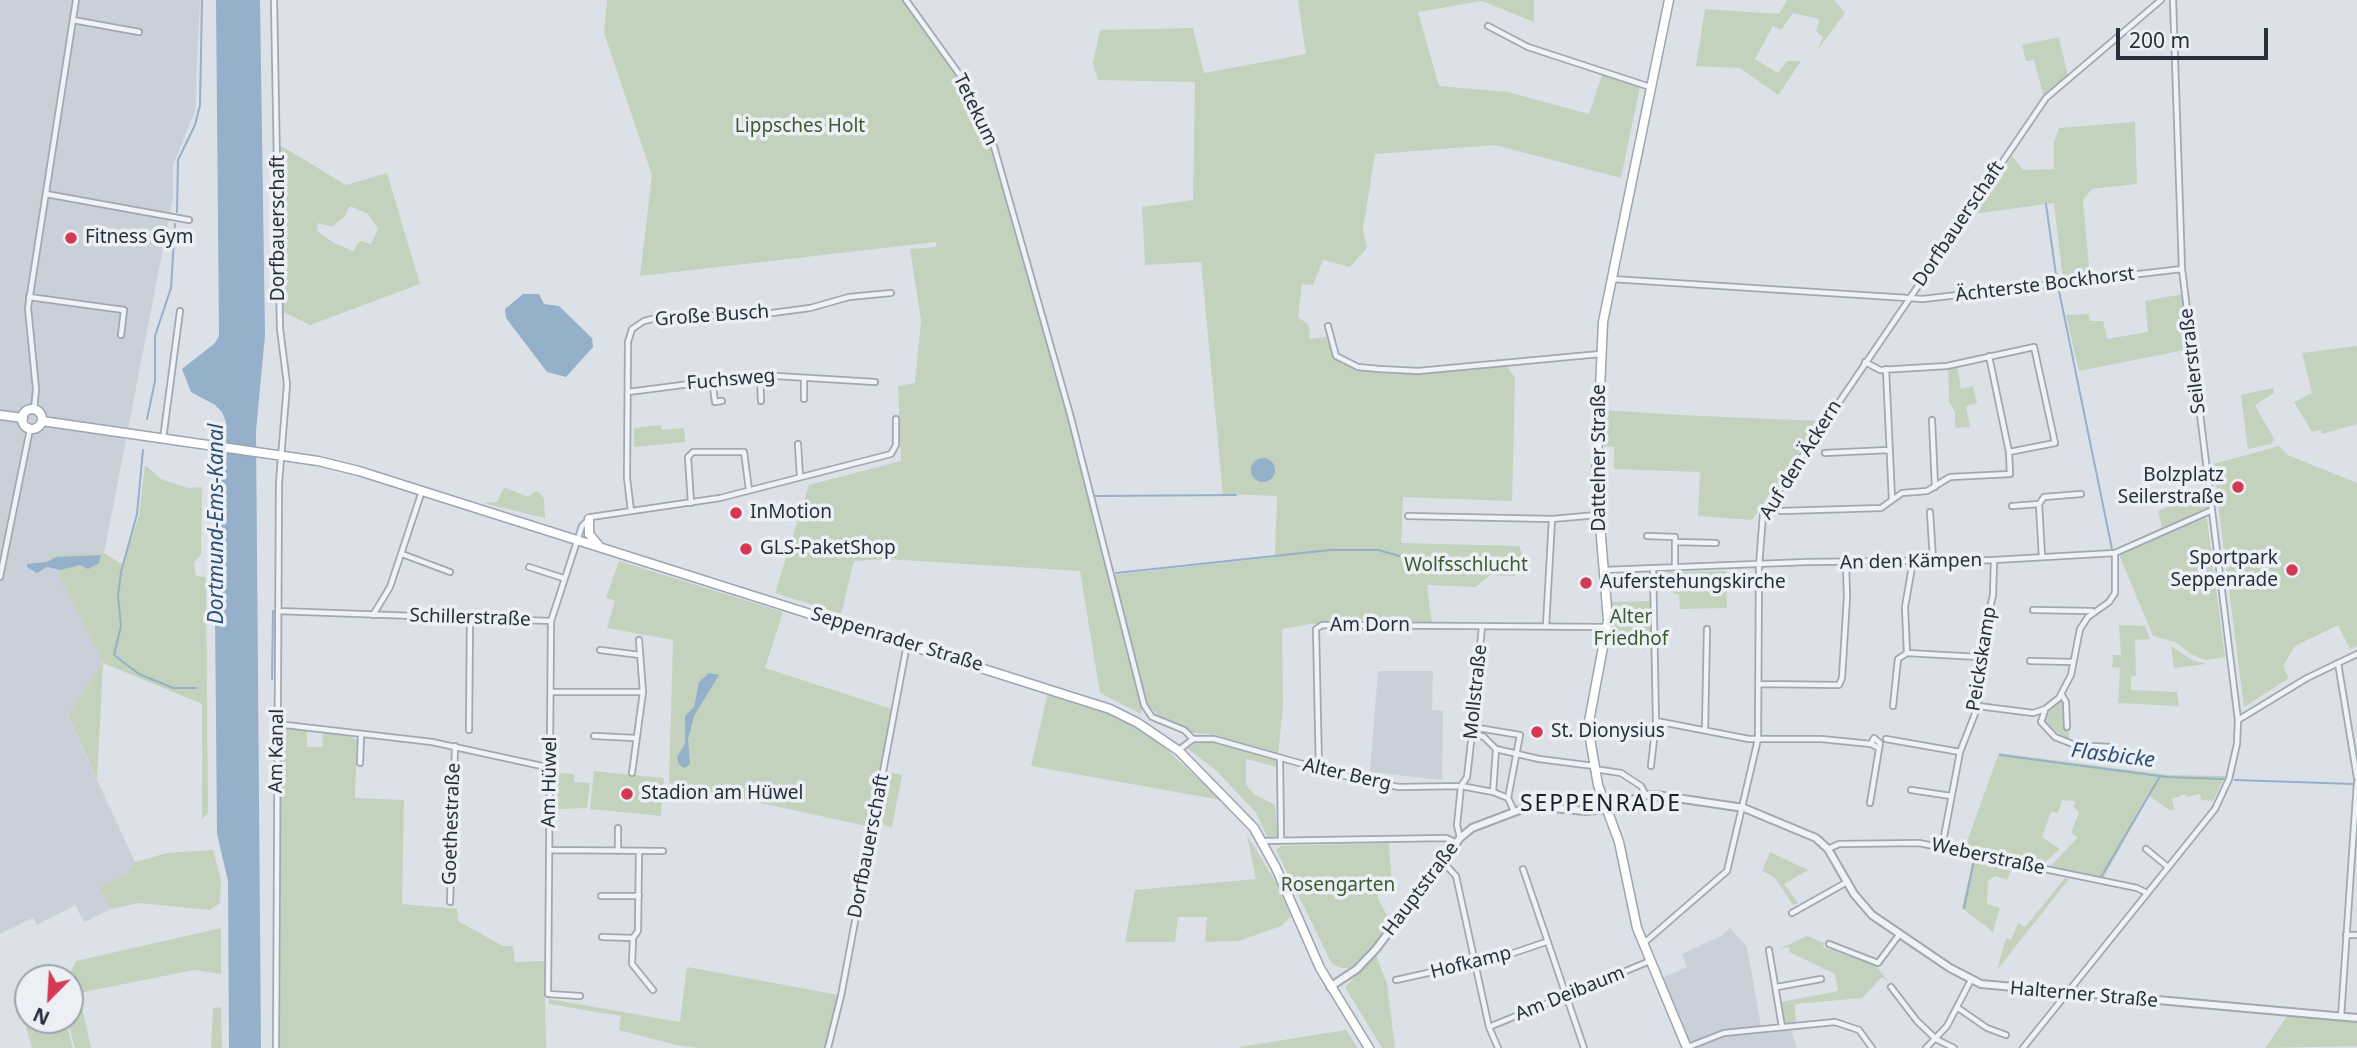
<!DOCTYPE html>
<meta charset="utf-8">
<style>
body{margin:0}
#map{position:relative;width:2357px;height:1048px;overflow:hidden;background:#dce1e7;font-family:"Noto Sans",sans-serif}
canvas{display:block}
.north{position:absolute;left:14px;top:964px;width:70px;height:70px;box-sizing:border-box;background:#ecf0f5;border:2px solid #9ca3ac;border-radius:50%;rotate:204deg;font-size:19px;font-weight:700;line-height:28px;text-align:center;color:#252f3e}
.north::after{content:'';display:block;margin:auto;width:24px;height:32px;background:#d43954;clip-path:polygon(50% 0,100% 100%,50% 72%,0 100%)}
.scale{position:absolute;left:2116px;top:28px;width:152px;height:32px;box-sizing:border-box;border:4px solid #252f3e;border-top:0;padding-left:9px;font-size:21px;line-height:24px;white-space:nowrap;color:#252f3e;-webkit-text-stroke:5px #ecf0f5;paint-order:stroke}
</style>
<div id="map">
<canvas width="2357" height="1048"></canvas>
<div class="north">N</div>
<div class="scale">200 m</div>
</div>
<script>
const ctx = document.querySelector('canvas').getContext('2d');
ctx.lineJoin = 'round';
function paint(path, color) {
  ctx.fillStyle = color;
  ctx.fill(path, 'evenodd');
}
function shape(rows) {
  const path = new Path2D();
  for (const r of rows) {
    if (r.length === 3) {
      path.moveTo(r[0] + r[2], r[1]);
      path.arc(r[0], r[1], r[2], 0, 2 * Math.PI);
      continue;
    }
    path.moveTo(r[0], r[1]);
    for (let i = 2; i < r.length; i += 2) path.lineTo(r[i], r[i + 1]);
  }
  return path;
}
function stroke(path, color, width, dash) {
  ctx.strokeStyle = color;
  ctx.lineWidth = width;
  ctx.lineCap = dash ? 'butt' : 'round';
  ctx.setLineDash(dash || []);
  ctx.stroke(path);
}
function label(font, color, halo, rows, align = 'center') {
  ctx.font = font + ' "Noto Sans",sans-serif';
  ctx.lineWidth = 7;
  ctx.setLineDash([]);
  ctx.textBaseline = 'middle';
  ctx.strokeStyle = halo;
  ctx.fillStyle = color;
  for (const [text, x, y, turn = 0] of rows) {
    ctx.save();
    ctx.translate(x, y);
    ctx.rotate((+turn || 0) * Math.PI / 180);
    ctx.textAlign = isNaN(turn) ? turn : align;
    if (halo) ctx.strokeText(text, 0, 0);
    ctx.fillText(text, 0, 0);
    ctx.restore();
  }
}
paint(shape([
 [0,0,200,0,195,111,173,165,173,197,104,553,50,556,103,662,68,717,135,862,127,874,99,887,111,909,84,922,75,905,37,925,33,918,0,934],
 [1378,671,1433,671,1432,710,1443,711,1442,780,1370,772],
 [1730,928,1747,947,1762,1033,1791,1030,1797,1048,1692,1048,1662,978,1687,967,1682,954,1721,936]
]), '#cad0d9');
paint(shape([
 [607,0,903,0,960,79,991,143,1069,414,1112,575,1275,557,1277,496,1223,494,1201,262,1145,265,1142,207,1193,200,1195,82,1098,80,1093,63,1100,30,1193,28,1204,73,1306,54,1298,0,1534,0,1534,22,1482,1,1418,12,1439,86,1508,92,1589,114,1602,75,1640,87,1621,178,1495,145,1375,154,1363,229,1367,248,1350,267,1323,260,1313,285,1302,284,1298,317,1309,325,1310,339,1326,337,1335,357,1358,368,1420,373,1506,365,1515,378,1512,501,1403,497,1401,543,1519,546,1525,560,1523,567,1514,576,1490,575,1476,587,1427,585,1432,625,1310,624,1282,629,1283,705,1278,756,1209,734,1192,733,1160,718,1143,699,1141,714,1100,693,1080,571,887,559,854,561,841,614,775,593,809,485,901,461,898,386,915,383,921,320,910,249,936,247,936,242,640,276,652,175,604,33],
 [1787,0,1834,0,1845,13,1818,49,1823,37,1816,31,1820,19,1793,13,1781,30,1773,26,1755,59,1778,73,1787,61,1801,61,1778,95,1740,68,1696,66,1705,9,1779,14],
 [2059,37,2068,77,2044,98,2034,60,2026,61,2022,45],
 [2135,122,2137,184,2092,189,2083,200,2090,278,2063,281,2054,203,1972,214,2012,156,2023,170,2054,169,2054,142,2059,128],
 [280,145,346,185,387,173,420,284,310,325,283,312,278,212],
 [350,206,368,214,378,229,371,244,360,241,353,251,334,243,317,231,318,223,332,227,345,216],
 [2183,294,2190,349,2079,371,2066,315,2089,314,2090,321,2103,321,2107,339,2148,332,2145,301],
 [2357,346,2357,424,2322,434,2321,430,2312,432,2294,402,2312,393,2302,353],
 [1957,366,1961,389,1973,386,1977,403,1966,406,1970,427,1955,428,1955,412,1949,402,1948,367],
 [2273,388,2274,393,2255,405,2274,439,2271,444,2248,449,2241,395],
 [1601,410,1679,415,1821,421,1752,520,1698,516,1700,472,1614,469,1614,447,1600,446],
 [661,425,662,430,684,428,685,442,634,447,634,428],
 [2279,446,2288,455,2357,483,2357,646,2350,649,2338,625,2295,646,2283,666,2289,678,2244,707,2213,464],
 [145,465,161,479,188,488,202,487,201,554,194,563,196,576,206,577,208,813,202,819,202,704,103,663,97,779,68,716,103,662,49,555,104,553,122,564,139,516],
 [504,487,528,497,536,491,540,493,544,499,545,518,483,503,497,502],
 [2206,491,2208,508,2203,512,2162,528,2158,511],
 [2204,517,2207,519,2225,657,2206,660,2193,655,2175,642,2153,636,2120,557,2121,552],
 [619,561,783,612,765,668,892,709,871,827,669,783,673,640,607,628,615,601,606,598],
 [1726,571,1727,608,1680,609,1679,595,1667,590,1668,572],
 [1650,601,1651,649,1607,647,1613,622,1611,602],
 [2119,625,2145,626,2150,639,2135,640,2136,676,2131,676,2131,690,2177,692,2179,706,2118,703,2120,668,2112,667,2113,655,2121,655],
 [2171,646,2192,660,2206,664,2174,668],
 [1048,692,1107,713,1152,736,1221,800,1031,766],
 [2061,700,2065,704,2064,728,2069,731,2069,740,2045,724,2047,712],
 [281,727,307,730,307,747,322,747,323,732,351,736,357,741,355,798,404,800,402,904,457,909,458,921,503,946,513,946,515,962,544,961,546,1048,280,1048],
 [1210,740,1277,760,1277,767,1246,759,1246,785,1254,794,1275,805,1278,844,1270,843,1256,813,1218,772,1188,749,1195,741],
 [1999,753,2168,775,2225,776,2213,801,2201,800,2200,794,2187,797,2186,794,2172,799,2174,809,2171,811,2149,796,2103,879,2049,868,2078,837,2071,833,2079,812,2074,808,2075,801,2062,800,2058,813,2051,812,2042,837,2060,849,2041,866,1964,850],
 [594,771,664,778,661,816,590,809],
 [883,771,902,775,892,827,874,823],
 [558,773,574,774,574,782,590,783,587,808,557,809],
 [1247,835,1277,884,1291,917,1281,926,1239,941,1205,942,1207,917,1178,917,1175,942,1125,942,1135,890,1256,879],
 [1389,843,1392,889,1377,896,1391,923,1360,961,1350,968,1341,968,1332,964,1276,850,1281,846],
 [213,850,221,880,220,903,210,910,139,903,111,909,99,887,127,874,135,862,167,853],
 [1770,852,1808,870,1784,884,1798,903,1793,905,1775,878,1762,871],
 [1973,859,2012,867,2007,880,1995,876,1988,881,1987,904,2000,908,1993,932,1962,908],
 [2065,878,2069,879,1997,970,2006,938,2011,940,2018,923,2025,927],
 [221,928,221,974,194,970,79,993,91,1048,75,1048,67,1020,70,1020,70,993,74,991,70,973,76,961],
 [1807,936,1824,943,1823,947,1875,965,1889,982,1882,977,1862,998,1795,1004,1796,1023,1785,1023,1781,1002,1838,991,1835,974,1789,952,1790,947,1779,949],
 [1376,955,1387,984,1395,1048,1382,1048,1345,987],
 [687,967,839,995,825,1048,699,1048,676,1045,619,1030,621,1016,549,1004,549,999,680,1022],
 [221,1007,222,1048,211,1048,213,1008],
 [28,1011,28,1020,65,1020,73,1048,32,1048,22,1013],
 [2288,1015,2357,1019,2357,1046,2265,1048],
 [1346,1030,1358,1048,1239,1048,1239,1047]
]), '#c3d2bd');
paint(shape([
 [216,0,260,0,265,335,256,431,261,1048,229,1048,228,881,217,834,214,499,226,455,226,422,222,412,215,405,191,392,182,369,215,343,219,336],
 [523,294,539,294,544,304,559,306,592,338,593,347,566,377,547,372,506,318,505,309],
 [1263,470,12],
 [101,555,99,563,88,569,80,565,60,570,47,567,37,573,27,567,27,564,47,562,56,557],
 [709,673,719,675,694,716,688,739,690,764,685,768,679,765,677,757,685,744,685,716,694,707,699,682]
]), '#95b0ca');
stroke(shape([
 [2046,204,2057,282],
 [177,212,178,160,195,125,200,105,202,0],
 [2058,286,2112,549],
 [147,419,155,381,155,336,171,288,175,224],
 [143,450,137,514,121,572,118,596,121,626,114,655,139,674,173,688,196,688],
 [1095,496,1236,495],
 [1405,557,1462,566,1508,559],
 [1116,573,1330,550,1378,550,1399,556],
 [272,679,273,611],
 [2000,755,2167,777,2224,779],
 [2235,780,2354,784],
 [1979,858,2009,864],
 [2028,868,2098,882],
 [2101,877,2159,778],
 [1964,908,1974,860]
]), '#95b0ca', 2);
const minor = shape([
 [274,0,280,329,287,384,279,483,276,1048],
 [906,0,962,78,993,143,1070,414,1144,705,1152,717,1184,730,1193,739],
 [73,20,139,32],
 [1488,26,1528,47,1650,87],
 [46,194,189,220],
 [1612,279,1923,299,2182,269],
 [29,297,124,310,121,335],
 [1328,326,1336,356,1358,367,1379,369,1418,371,1600,354],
 [1865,362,1880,370,1947,366,2034,347,2055,443,2009,452],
 [1886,369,1892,500],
 [760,375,761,401],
 [712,379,715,402,722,401],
 [628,392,760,375,875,382],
 [804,399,804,378],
 [34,410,36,389,28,308,76,0],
 [1932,420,1935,487],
 [163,439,180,311],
 [798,444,800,477],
 [1825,453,1888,450],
 [691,503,688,457,693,452,744,452,749,490],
 [2039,504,2044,497,2081,494],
 [1769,506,1781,511,1881,508,1902,493,1927,491,1950,477,2010,474,2009,452,1989,356],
 [2012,506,2039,504,2042,557],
 [631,511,627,478,628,342,632,329,644,321,665,316,757,315,810,308,849,297,891,293],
 [1930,512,1933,560],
 [1408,516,1552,519,1597,515],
 [1647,536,1675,537,1675,542,1716,543],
 [1675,542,1675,567],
 [402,554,450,572],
 [529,567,563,578],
 [1605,570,1807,562,1994,560,2115,553,2210,511],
 [0,577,30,429],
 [2033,610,2092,611],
 [278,611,551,621],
 [373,615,390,587,422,491],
 [1546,626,1552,519],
 [600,650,640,655],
 [1907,653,1905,607,1913,561],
 [1907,653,1979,657],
 [2030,661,2073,662],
 [2338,663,2357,778],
 [1759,684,1839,685,1842,678,1847,597,1846,564],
 [551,692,643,692],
 [2062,695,2066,702,2067,727],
 [1893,706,1898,659,1907,653],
 [1978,706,2033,713,2045,709,2059,698,2071,675,2080,629,2088,617,2109,602,2115,593,2115,553],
 [2045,710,2041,722,2055,737,2075,745,2109,747],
 [2238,720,2307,678,2357,654],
 [1656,721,1749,739,1821,739,1871,744],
 [277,724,432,742,551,768],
 [1472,727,1520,735,1508,798],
 [469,730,470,619],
 [1705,730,1707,629],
 [1472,733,1484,737,1496,749,1539,759,1594,766],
 [594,736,635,738],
 [1886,739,1960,752],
 [1179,750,1193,739,1214,739,1363,781,1399,787,1461,786,1493,792,1508,798,1514,811],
 [1280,759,1281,840],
 [360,763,361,734],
 [1651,766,1656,721,1653,568],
 [1594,769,1621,773,1641,786,1646,795],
 [1319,770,1316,629,1322,625,1606,627],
 [632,773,643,692,639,640],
 [1911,790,1951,796],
 [1493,792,1496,749],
 [1870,803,1880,743,1874,738,1871,744,1877,747],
 [1460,838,1457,825,1461,786,1467,777,1472,733,1482,626],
 [1262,841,1446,838,1457,843],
 [1942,847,1960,752,1978,706,1979,657,1993,595,1994,560],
 [1828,849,1839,844,1919,843,2137,888,2147,893],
 [2146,849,2168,867],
 [549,850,663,851],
 [618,851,618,828],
 [1443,862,1456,876,1489,1027,1498,1048],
 [1523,869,1584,1048],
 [601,896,639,896],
 [450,902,455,746],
 [1792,913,1847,882],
 [2346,935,2357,935],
 [602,937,633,938,638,931,639,851],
 [633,938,632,964,653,990],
 [1644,943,1727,871,1758,739,1759,566,1763,514,2046,98,2161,0],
 [1829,944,1878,963,1899,935],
 [1769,950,1782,1027],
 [1396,980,1455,967,1475,966,1546,942],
 [1777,987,1821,979],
 [1891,987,1917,1021,1936,1039,1954,1048],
 [580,996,548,994,551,621,582,526,591,517,720,498,891,454,896,445,896,419],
 [1958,1008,1987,1028,2006,1035],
 [2341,1017,2357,782],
 [1489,1027,1650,961],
 [1688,1047,1724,1033,1835,1022,1859,1030,1872,1048],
 [828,1048,841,996,907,644],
 [1926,1048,1947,1026,1971,980],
 [2023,1048,2215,809,2229,779,2237,744,2238,720,2182,269,2173,0]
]);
const tertiary = shape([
 [1330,987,1357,969,1376,949,1460,838,1472,828,1530,806,1586,811,1607,809,1646,795,1656,795,1744,808,1816,838,1828,849,1854,894,1872,915,1950,968,1981,984,2357,1018]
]);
const primary = shape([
 [1669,0,1603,322,1596,478,1608,620,1588,727,1598,785,1619,842,1637,928,1687,1048],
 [32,419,10],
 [0,415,23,418],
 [42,421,318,461,359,471,1110,709,1138,723,1179,751,1254,828,1276,868,1320,968,1369,1048],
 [589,519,589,534,600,547]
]);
stroke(minor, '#a1a8b1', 8);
stroke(tertiary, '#a1a8b1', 10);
stroke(primary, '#9ba5b4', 11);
stroke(minor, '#eff2f6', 4.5);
stroke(tertiary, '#eff2f6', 6);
stroke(primary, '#fff', 8);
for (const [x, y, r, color] of [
 [71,238,7,"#d43954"],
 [2238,487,7,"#d43954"],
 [736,513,7,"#d43954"],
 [746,549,7,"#d43954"],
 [2292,570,7,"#d43954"],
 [1586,583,7,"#d43954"],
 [1537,732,7,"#d43954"],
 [627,794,7,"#d43954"]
]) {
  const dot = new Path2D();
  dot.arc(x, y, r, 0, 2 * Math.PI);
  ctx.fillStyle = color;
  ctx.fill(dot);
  stroke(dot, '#ecf0f5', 2.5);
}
label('19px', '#252f3e', '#ecf0f5', [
 ["Tetekum",975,110,64],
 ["Dorfbauerschaft",1959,224,-56],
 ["Dorfbauerschaft",279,228,-90],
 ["Ächterste Bockhorst",2045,285,-7],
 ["Große Busch",712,316,-4],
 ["Seilerstraße",2193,361,-97],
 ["Fuchsweg",731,380,-5],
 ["Dattelner Straße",1600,458,-90],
 ["Auf den Äckern",1801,460,-58],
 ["An den Kämpen",1911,562,-1],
 ["Schillerstraße",470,618,2],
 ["Am Dorn",1370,626],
 ["Seppenrader Straße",897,640,17],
 ["Peickskamp",1982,659,-81],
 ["Mollstraße",1476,692,-84],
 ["Am Kanal",277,751,-89],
 ["Alter Berg",1347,775,13],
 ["Am Hüwel",550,782,-89],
 ["Goethestraße",452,824,-88],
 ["Dorfbauerschaft",869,846,-79],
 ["Weberstraße",1988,857,12],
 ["Hauptstraße",1421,889,-53],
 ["Hofkamp",1471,963,-14],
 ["Am Deibaum",1570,994,-22],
 ["Halterner Straße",2084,995,5]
]);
label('19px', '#3b5b32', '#ecf0f5', [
 ["Lippsches Holt",800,127],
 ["Wolfsschlucht",1466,566],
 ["Alter",1631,618],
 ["Friedhof",1631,640],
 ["Rosengarten",1338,886]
]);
label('19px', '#252f3e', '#ecf0f5', [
 ["Fitness Gym",85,238],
 ["Bolzplatz",2224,476,"right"],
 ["Seilerstraße",2224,498,"right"],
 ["InMotion",750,513],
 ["GLS-PaketShop",760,549],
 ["Sportpark",2278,559,"right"],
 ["Seppenrade",2278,581,"right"],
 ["Auferstehungskirche",1600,583],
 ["St. Dionysius",1551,732],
 ["Stadion am Hüwel",641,794]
], 'left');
label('italic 21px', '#2e4f74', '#ecf0f5', [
 ["Dortmund-Ems-Kanal",217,524,-90],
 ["Flasbicke",2113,756,7]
]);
ctx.letterSpacing = '2px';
label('23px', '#18202f', '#ecf0f5', [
 ["SEPPENRADE",1601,804]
]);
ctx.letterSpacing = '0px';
</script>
